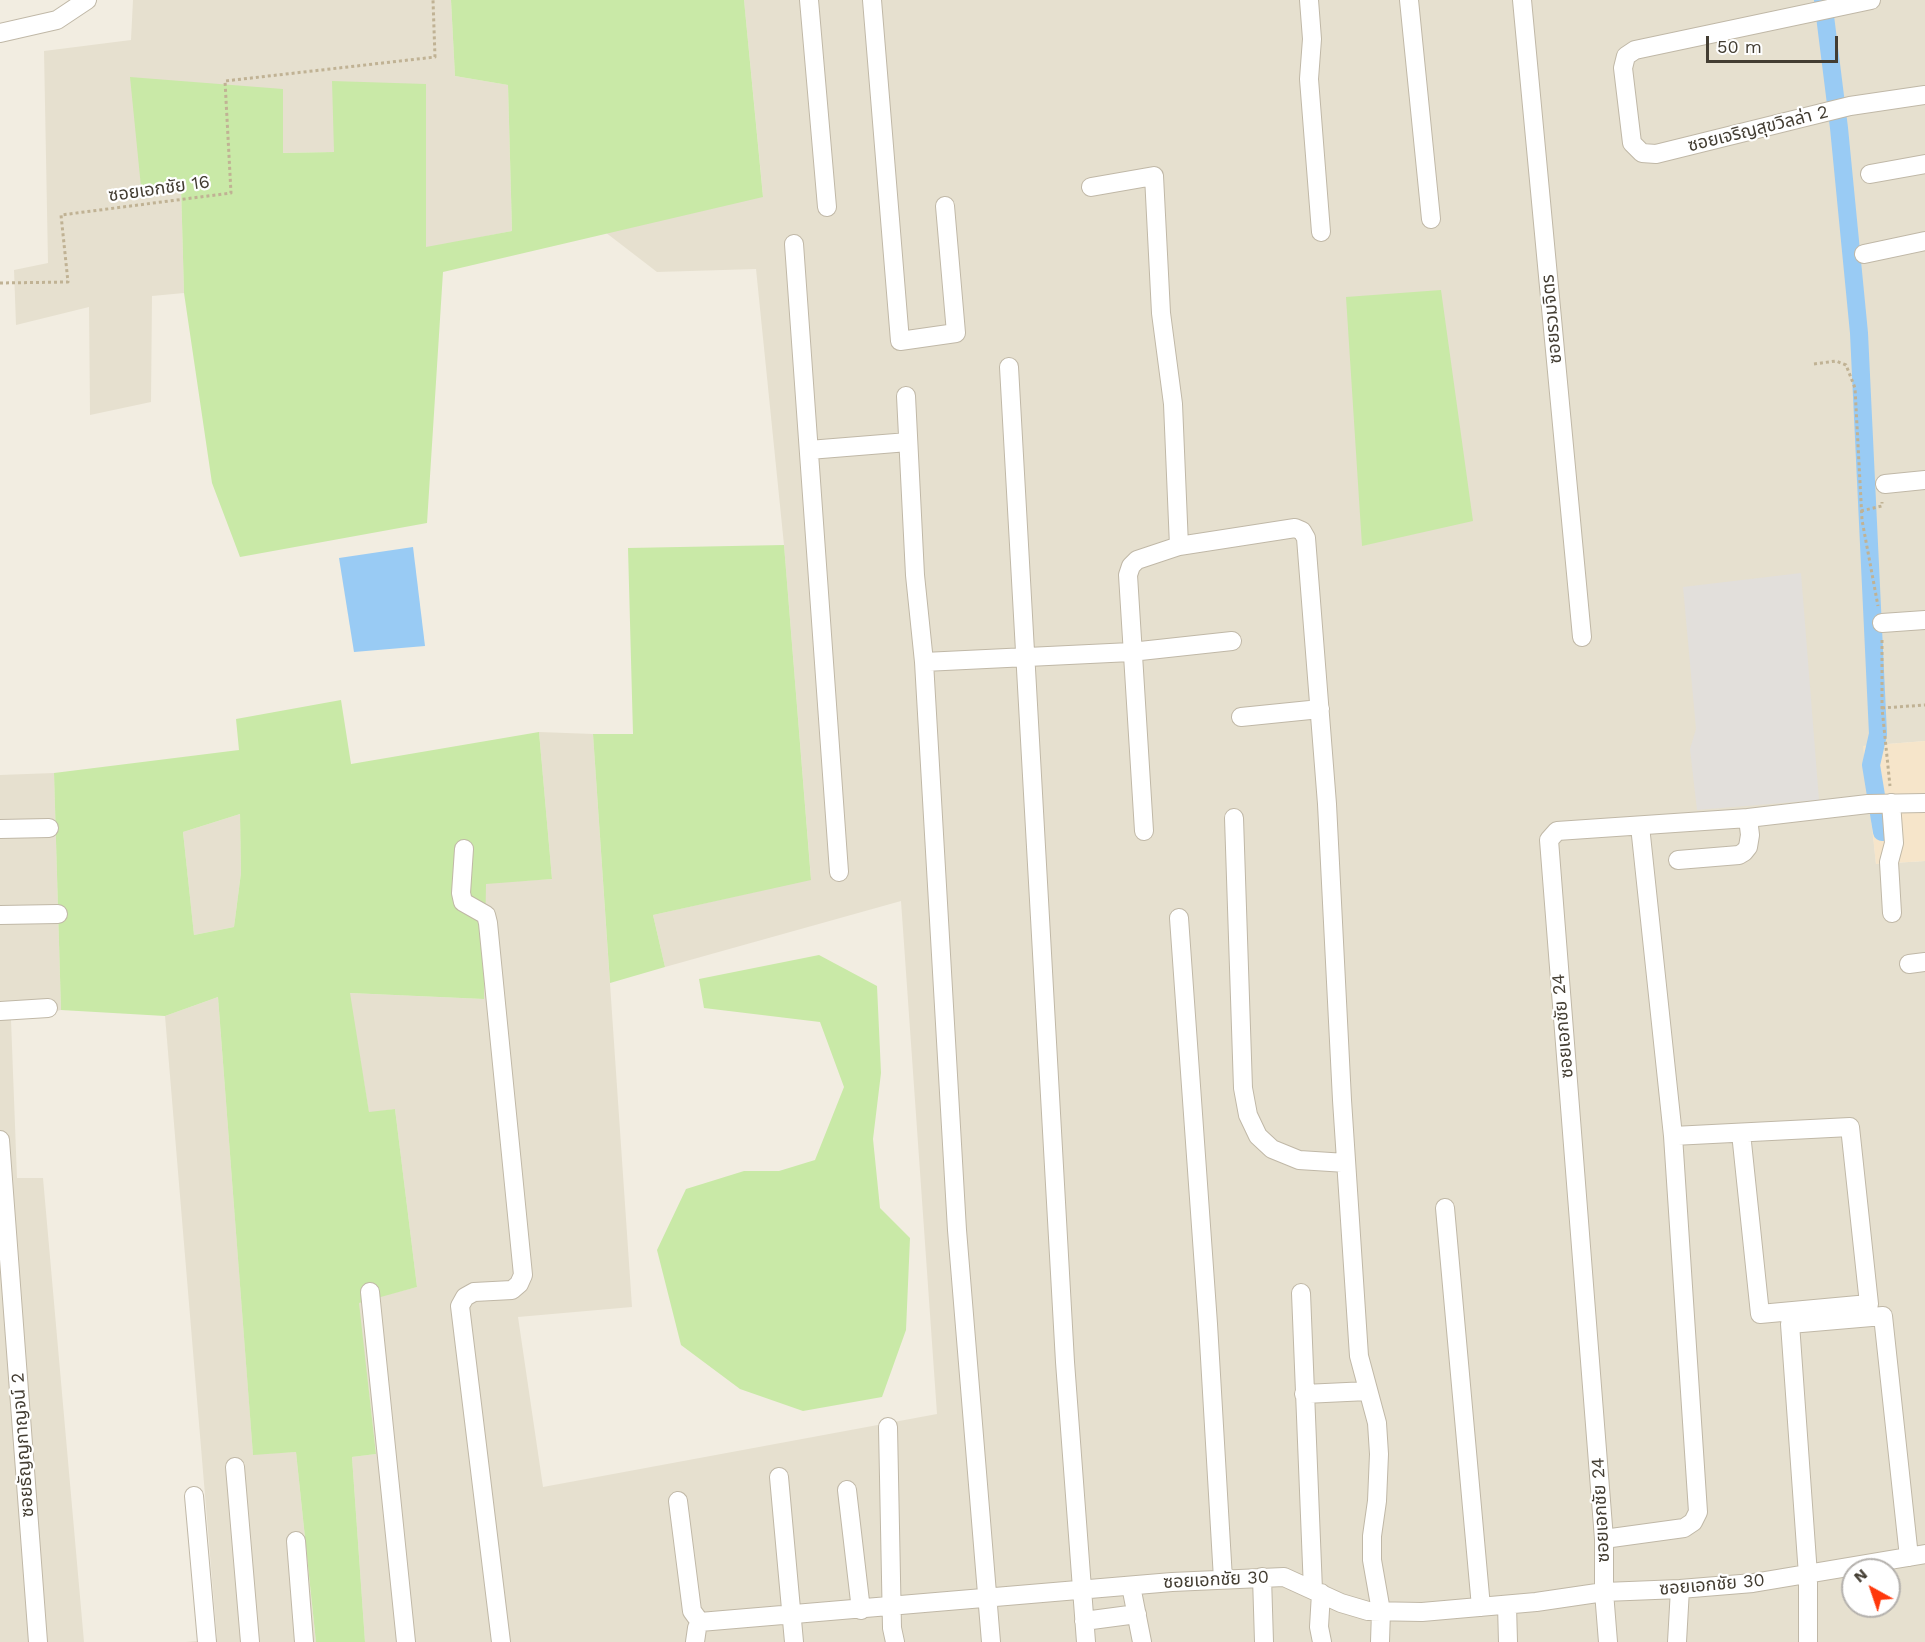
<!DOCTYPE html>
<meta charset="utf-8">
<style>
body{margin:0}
#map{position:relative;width:1925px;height:1642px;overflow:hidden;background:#f2ede1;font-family:"Work Sans",sans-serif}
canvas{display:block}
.north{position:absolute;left:1841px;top:1558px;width:60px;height:60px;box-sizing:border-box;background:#fff;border:2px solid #b4b1ad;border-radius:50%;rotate:320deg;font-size:16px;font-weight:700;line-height:24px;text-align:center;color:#433d32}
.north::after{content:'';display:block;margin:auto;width:21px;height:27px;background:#ff380b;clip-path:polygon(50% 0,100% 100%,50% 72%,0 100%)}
.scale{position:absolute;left:1706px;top:36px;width:132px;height:27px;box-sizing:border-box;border:3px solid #433d32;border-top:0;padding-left:8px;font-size:18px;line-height:21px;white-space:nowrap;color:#433d32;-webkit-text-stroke:4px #fff;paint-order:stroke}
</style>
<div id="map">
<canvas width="1925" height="1642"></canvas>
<div class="north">N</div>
<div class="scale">50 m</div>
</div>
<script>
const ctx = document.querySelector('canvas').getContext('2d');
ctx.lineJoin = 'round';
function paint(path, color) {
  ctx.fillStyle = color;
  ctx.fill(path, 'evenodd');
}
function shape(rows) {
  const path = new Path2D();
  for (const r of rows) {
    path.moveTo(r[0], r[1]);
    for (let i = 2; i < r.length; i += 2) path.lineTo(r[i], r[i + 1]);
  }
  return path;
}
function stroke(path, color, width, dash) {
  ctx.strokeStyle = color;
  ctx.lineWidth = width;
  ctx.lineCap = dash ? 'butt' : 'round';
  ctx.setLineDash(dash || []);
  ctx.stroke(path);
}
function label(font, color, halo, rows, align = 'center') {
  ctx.font = font + ' "Work Sans","Noto Sans Thai",sans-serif';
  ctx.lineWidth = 4.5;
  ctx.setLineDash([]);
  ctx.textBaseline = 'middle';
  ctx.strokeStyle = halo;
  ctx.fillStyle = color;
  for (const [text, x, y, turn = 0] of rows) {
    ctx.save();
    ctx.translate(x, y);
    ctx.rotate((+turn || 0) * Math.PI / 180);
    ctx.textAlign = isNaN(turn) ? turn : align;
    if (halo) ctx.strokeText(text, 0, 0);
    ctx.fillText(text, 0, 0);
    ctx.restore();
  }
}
paint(shape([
 [133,0,451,0,455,76,508,85,512,231,426,248,334,152,282,153,282,89,141,186,181,186,184,293,152,296,151,402,90,415,89,307,16,325,14,270,48,263,44,51,131,40],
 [744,0,1925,0,1925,741,1864,746,1876,864,1925,861,1925,1642,365,1642,352,1457,376,1454,358,1302,417,1287,395,1109,369,1113,349,993,484,999,485,883,552,879,539,732,593,734,632,1307,518,1317,543,1487,937,1414,901,901,665,967,653,915,811,879,784,545,756,269,657,272,605,232,763,196],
 [1853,1570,1889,1570,1889,1606,1853,1606],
 [54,773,61,1010,11,1020,17,1178,43,1178,84,1642,0,1642,0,775],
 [240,814,241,873,234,927,194,935,183,832],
 [218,997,253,1454,296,1452,316,1642,186,1642,217,1639,165,1016]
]), '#e6e0cf');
paint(shape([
 [1925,741,1925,861,1876,864,1863,746]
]), '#f6e5ca');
paint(shape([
 [451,0,744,0,763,197,443,272,427,523,240,557,212,483,184,293,181,186,141,187,130,77,283,89,283,153,334,152,332,81,426,84,426,247,512,231,508,85,455,76],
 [1441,290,1473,521,1362,546,1346,297],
 [784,545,811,880,653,915,665,967,610,983,593,734,633,734,628,548],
 [341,700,351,764,539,732,552,879,486,884,484,999,350,993,369,1112,395,1109,417,1287,359,1303,376,1454,352,1457,365,1642,316,1642,296,1452,253,1455,218,997,165,1016,61,1010,54,773,239,750,236,719],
 [240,814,241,873,234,927,194,935,183,832],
 [819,955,877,986,881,1073,873,1139,880,1208,910,1238,906,1330,882,1397,803,1411,740,1389,681,1345,657,1250,686,1189,744,1171,779,1171,815,1160,844,1087,820,1022,704,1008,699,979]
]), '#c9e9a7');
paint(shape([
 [1801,573,1819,800,1697,810,1690,749,1696,729,1683,587]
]), '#e2dfdb');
paint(shape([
 [413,547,425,646,354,652,339,558]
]), '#99cbf4');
stroke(shape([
 [1823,0,1839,128,1859,333,1878,734,1871,765,1882,832]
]), '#99cbf4', 18);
const minor = shape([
 [809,0,827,207],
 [872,0,900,341,956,333,945,206],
 [1309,0,1312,39,1309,79,1321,232],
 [1409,0,1431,219],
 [1522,0,1582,637],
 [1871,0,1635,50,1626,56,1623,68,1632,143,1642,153,1656,154,1850,106,1925,95],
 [0,33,57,20,87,0],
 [1870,174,1925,164],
 [1091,187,1154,176,1161,313,1173,404,1179,546,1137,560,1131,566,1128,575,1144,831],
 [794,244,839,872],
 [1864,254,1925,241],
 [1009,367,1065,1362,1086,1642],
 [906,396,915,575,924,662,957,1230,991,1642],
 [809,450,908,442],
 [1885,484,1925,480],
 [1179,546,1295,528,1302,531,1306,538,1327,804,1342,1100,1359,1356,1377,1423,1379,1454,1377,1501,1372,1536,1372,1560,1381,1611,1380,1642],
 [1882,623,1925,620],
 [924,662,1131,652,1232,641],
 [1241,717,1320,709],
 [1891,803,1894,843,1889,862,1892,913],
 [1234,818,1243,1088,1248,1115,1258,1136,1272,1149,1299,1160,1346,1163],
 [0,829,49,828],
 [464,849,461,893,463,902,486,915,488,923,523,1275,519,1284,512,1290,474,1292,465,1297,460,1306,501,1642],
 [1678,860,1739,855,1744,852,1748,847,1750,835,1748,818],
 [0,915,58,914],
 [1179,918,1208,1324,1223,1579],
 [1909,964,1925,962],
 [0,1011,48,1008],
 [1673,1136,1850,1127,1869,1304,1760,1314,1741,1133],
 [0,1140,38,1642],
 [1445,1208,1481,1607],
 [370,1292,406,1642],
 [1301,1293,1313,1590],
 [1304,1394,1368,1391],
 [888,1427,892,1628,895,1642],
 [235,1467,250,1642],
 [779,1477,794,1642],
 [847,1490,861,1610],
 [194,1496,207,1642],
 [678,1501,692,1611,700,1622],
 [1604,1539,1684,1528,1693,1522,1698,1512,1673,1136,1640,826],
 [296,1541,304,1642],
 [1262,1577,1264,1642],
 [1131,1586,1142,1642],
 [1321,1593,1319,1627,1322,1642],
 [1507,1605,1508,1642],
 [1084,1621,1137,1614],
 [695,1642,697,1628,700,1622,1172,1582,1284,1577,1341,1603,1368,1611,1422,1612,1536,1602,1604,1592,1680,1589,1753,1583,1925,1554],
 [1608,1642,1604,1592,1604,1539,1549,840,1557,831,1748,818,1868,804,1925,803],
 [1677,1642,1680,1589],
 [1808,1642,1808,1575,1790,1324,1883,1316,1909,1557]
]);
stroke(minor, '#c0b8a7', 20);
stroke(shape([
 [0,283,68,282,61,215,231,193,225,81,435,57,433,0],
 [1814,364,1836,361,1846,365,1855,388,1862,520,1878,606],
 [1861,511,1882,506,1882,502],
 [1882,640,1882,708,1890,786],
 [1882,708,1925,705]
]), '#c0b294', 3, [3, 3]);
stroke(minor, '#fff', 18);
label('18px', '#433d32', '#fff', [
 ["ซอยเจริญสุขวิลล่า 2",1758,129,-14],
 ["ซอยเอกชัย 16",159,189,-8],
 ["ซอยรวมจิตร",1552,319,-95],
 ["ซอยเอกชัย 24",1563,1026,-95],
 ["ซอยธัญญกาญจน์ 2",23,1445,-94],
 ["ซอยเอกชัย 24",1601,1510,-93],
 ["ซอยเอกชัย 30",1216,1580,-3],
 ["ซอยเอกชัย 30",1712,1585,-5]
]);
</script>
